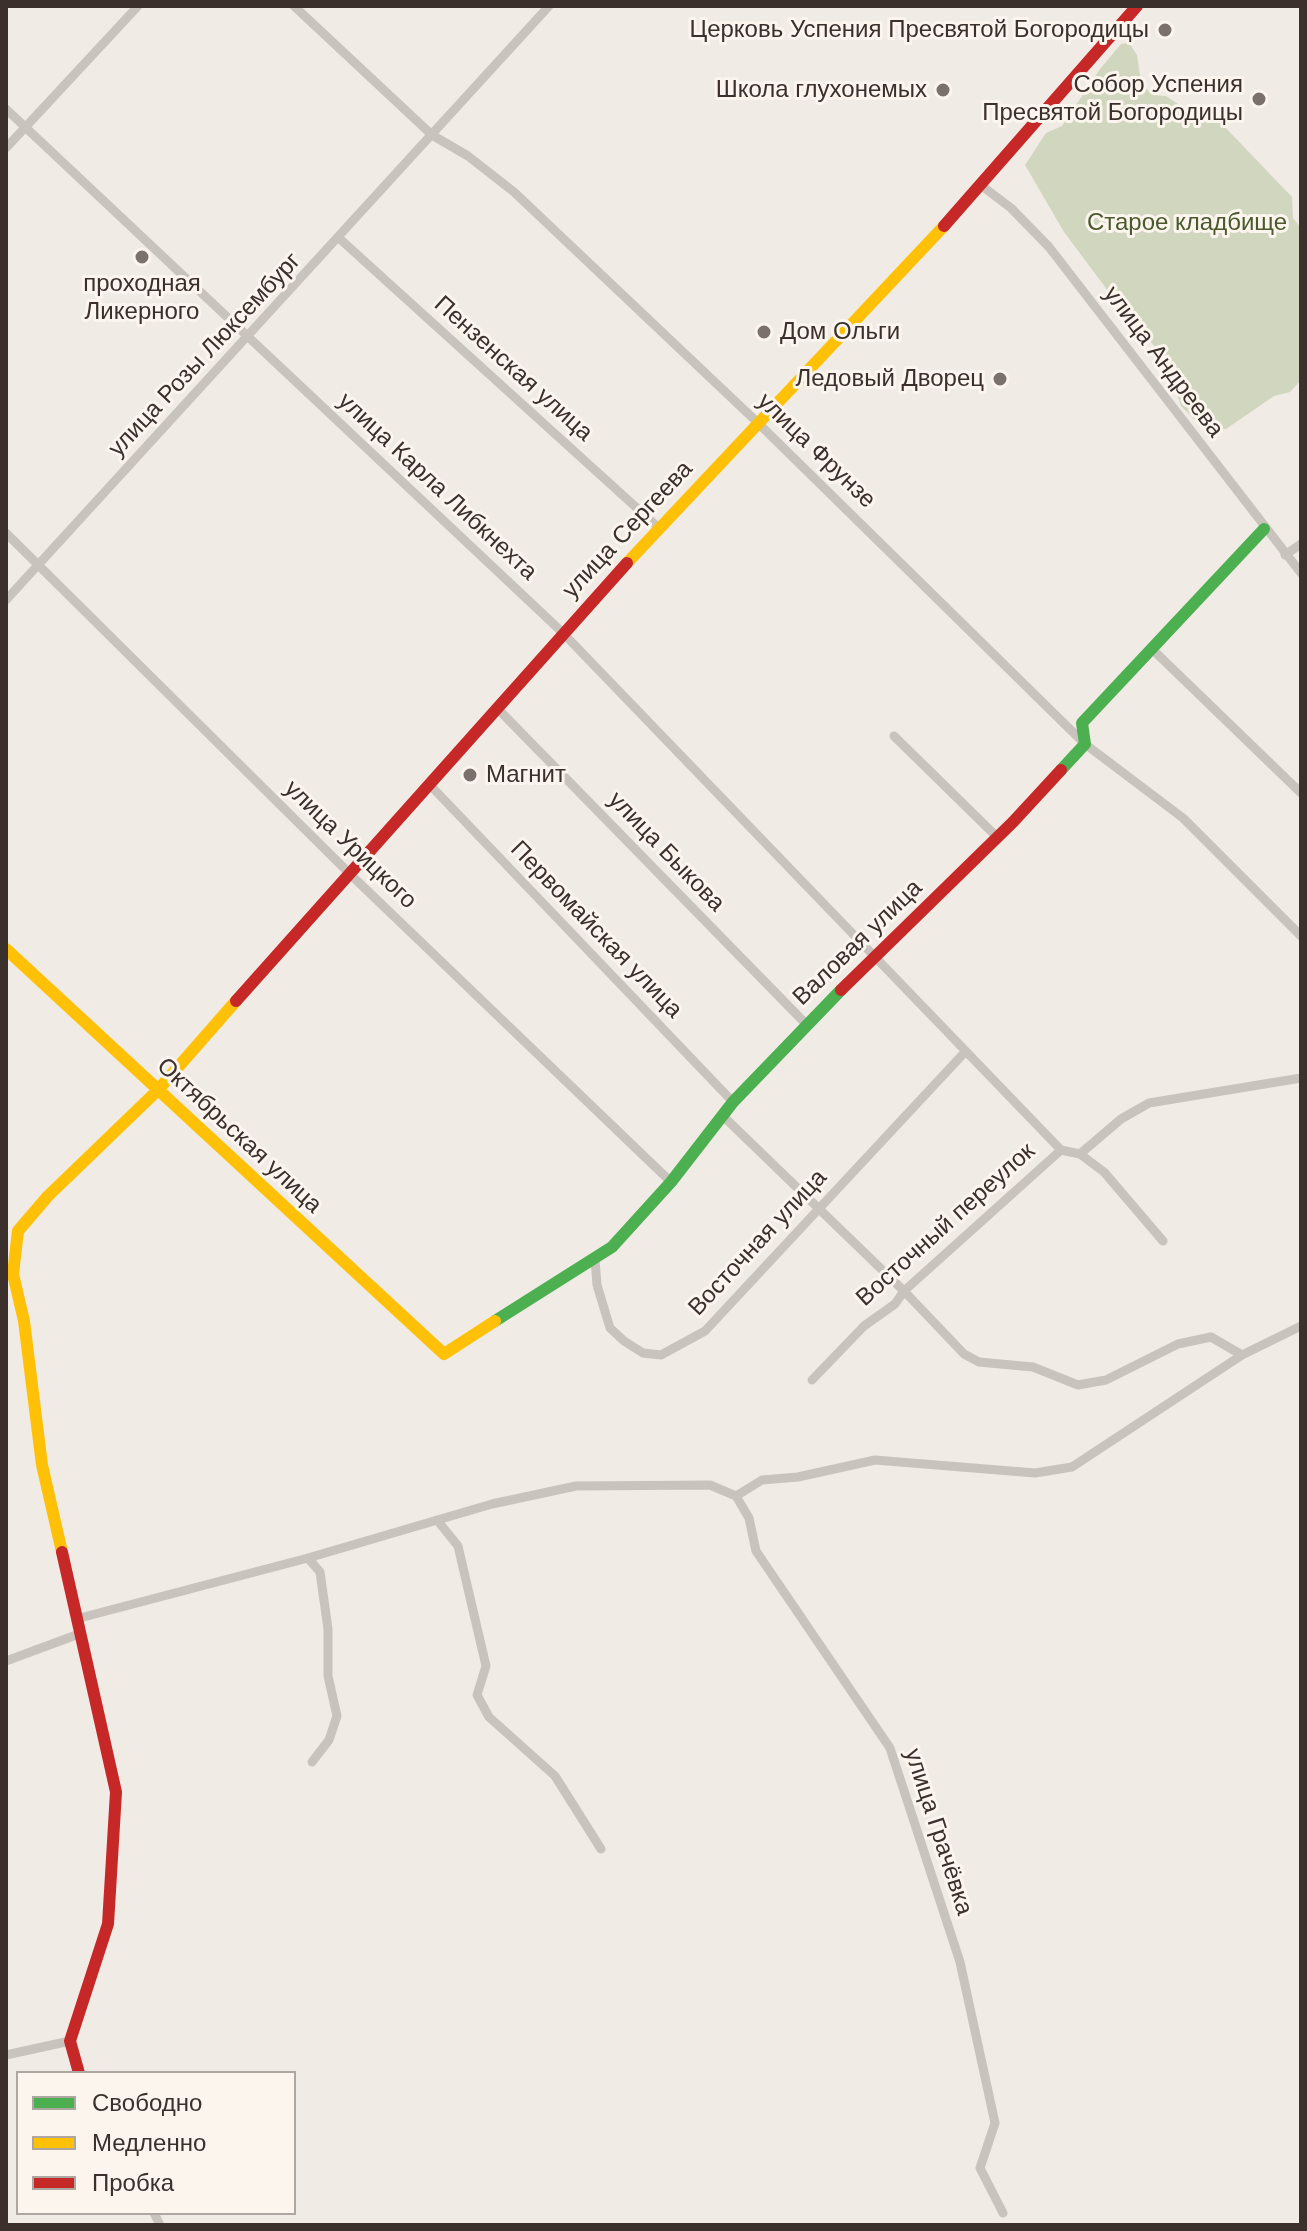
<!DOCTYPE html>
<meta charset="utf-8">
<style>
body{margin:0}
#map{position:relative;width:1307px;height:2231px;overflow:hidden;background:#f0ebe5;font-family:Arial,sans-serif}
canvas{display:block}
.frame{position:absolute;inset:0;border:8px solid #3b302b;pointer-events:none}
.legend{position:absolute;left:16px;top:2071px;width:280px;height:144px;box-sizing:border-box;background:#fbf5ee;border:2px solid #aea6a0;margin:0;padding:10px 14px;list-style:none;font-size:24px;color:#3b302b}
.legend li{display:flex;align-items:center;gap:16px;height:40px}
.legend b{width:40px;border:2px solid #aea6a0}
</style>
<div id="map">
<canvas width="1307" height="2231"></canvas>
<div class="frame"></div>
<ul class="legend">
<li><b style="height:10px;background:#4caf50"></b>Свободно</li>
<li><b style="height:10px;background:#ffc107"></b>Медленно</li>
<li><b style="height:10px;background:#c62828"></b>Пробка</li>
</ul>
</div>
<script>
const ctx = document.querySelector('canvas').getContext('2d');
ctx.lineJoin = 'round';
function paint(path, color) {
  ctx.fillStyle = color;
  ctx.fill(path, 'evenodd');
}
function shape(rows) {
  const path = new Path2D();
  for (const r of rows) {
    path.moveTo(r[0], r[1]);
    for (let i = 2; i < r.length; i += 2) path.lineTo(r[i], r[i + 1]);
  }
  return path;
}
function stroke(path, color, width, dash) {
  ctx.strokeStyle = color;
  ctx.lineWidth = width;
  ctx.lineCap = dash ? 'butt' : 'round';
  ctx.setLineDash(dash || []);
  ctx.stroke(path);
}
function label(font, color, halo, rows, align = 'center') {
  ctx.font = font + ' Arial,sans-serif';
  ctx.lineWidth = 6;
  ctx.setLineDash([]);
  ctx.textBaseline = 'middle';
  ctx.strokeStyle = halo;
  ctx.fillStyle = color;
  for (const [text, x, y, turn = 0] of rows) {
    ctx.save();
    ctx.translate(x, y);
    ctx.rotate((+turn || 0) * Math.PI / 180);
    ctx.textAlign = isNaN(turn) ? turn : align;
    if (halo) ctx.strokeText(text, 0, 0);
    ctx.fillText(text, 0, 0);
    ctx.restore();
  }
}
paint(shape([
 [1129,43,1137,55,1141,82,1152,95,1166,96,1184,108,1192,119,1212,118,1221,123,1292,197,1293,218,1301,228,1301,380,1290,392,1274,396,1226,429,1205,430,1181,406,1174,386,1175,371,1130,317,1118,311,1111,295,1064,232,1025,165,1046,133,1062,126,1100,69,1121,44]
]), '#d1d6bf');
stroke(shape([
 [294,6,432,135,468,156,514,192,757,422,1085,744,1183,818,1301,936],
 [6,109,562,632,1061,1150],
 [6,148,138,6],
 [982,186,1011,208,1049,247,1301,573],
 [340,239,660,529],
 [6,533,351,875,671,1182],
 [1285,555,1301,544],
 [6,600,549,6],
 [1151,648,1301,793],
 [497,708,806,1024],
 [894,736,997,837],
 [430,785,733,1102],
 [723,1116,904,1291,964,1354,979,1362,1033,1367,1078,1385,1106,1380,1178,1344,1211,1337,1242,1355],
 [1080,1154,1104,1172,1163,1241],
 [595,1260,597,1285,610,1328,624,1341,643,1353,661,1355,705,1331,965,1052],
 [812,1380,864,1326,895,1304,904,1291,1061,1150,1080,1154,1121,1119,1149,1103,1301,1078],
 [736,1496,749,1518,756,1551,890,1748,960,1962,995,2123,980,2168,1003,2213],
 [437,1520,458,1546,486,1666,477,1695,489,1717,555,1776,601,1849],
 [308,1558,320,1572,328,1629,328,1676,337,1716,329,1740,312,1762],
 [76,1619,308,1558,492,1504,576,1486,710,1485,736,1496,762,1480,798,1477,875,1460,1035,1473,1072,1467,1242,1355,1301,1326],
 [6,1661,79,1634],
 [6,2055,70,2041],
 [154,2213,160,2225]
]), '#c9c3be', 9);
stroke(shape([
 [1061,770,1085,744,1082,723,1264,529],
 [495,1321,612,1247,671,1182,733,1102,841,990]
]), '#4caf50', 12);
stroke(shape([
 [627,563,944,226],
 [6,949,444,1354,495,1321],
 [62,1552,42,1465,24,1321,13,1274,18,1231,48,1196,158,1090,236,1001]
]), '#ffc107', 12);
stroke(shape([
 [944,226,1137,6],
 [841,990,1013,822,1061,770],
 [236,1001,627,563],
 [62,1552,116,1792,108,1924,70,2041,79,2073]
]), '#c62828', 12);
for (const [x, y, r, color] of [
 [1165,30,8,"#7a716c"],
 [943,90,8,"#7a716c"],
 [1259,99,8,"#7a716c"],
 [142,257,8,"#7a716c"],
 [764,332,8,"#7a716c"],
 [1000,379,8,"#7a716c"],
 [470,775,8,"#7a716c"]
]) {
  const dot = new Path2D();
  dot.arc(x, y, r, 0, 2 * Math.PI);
  ctx.fillStyle = color;
  ctx.fill(dot);
  stroke(dot, '#fbf5ee', 3);
}
label('24px', '#3b302b', '#fbf5ee', [
 ["Церковь Успения Пресвятой Богородицы",1149,30],
 ["Собор Успения",1243,85],
 ["Пресвятой Богородицы",1243,113],
 ["Школа глухонемых",927,90],
 ["проходная",142,284,"center"],
 ["Ликерного",142,312,"center"],
 ["Дом Ольги",780,332,"left"],
 ["Ледовый Дворец",984,379],
 ["Магнит",486,775,"left"]
], 'right');
label('24px', '#4a5a2e', '#fbf5ee', [
 ["Старое кладбище",1187,223]
]);
label('24px', '#3b302b', '#fbf5ee', [
 ["улица Розы Люксембург",205,355,-47],
 ["улица Андреева",1163,362,53],
 ["Пензенская улица",513,369,42],
 ["улица Фрунзе",816,451,44],
 ["улица Карла Либкнехта",437,487,43],
 ["улица Сергеева",628,530,-47],
 ["улица Урицкого",350,845,44],
 ["улица Быкова",666,852,46],
 ["Первомайская улица",596,930,46],
 ["Валовая улица",858,943,-44],
 ["Октябрьская улица",239,1136,43],
 ["Восточный переулок",946,1225,-42],
 ["Восточная улица",758,1243,-47],
 ["улица Грачёвка",938,1832,72]
]);
</script>
